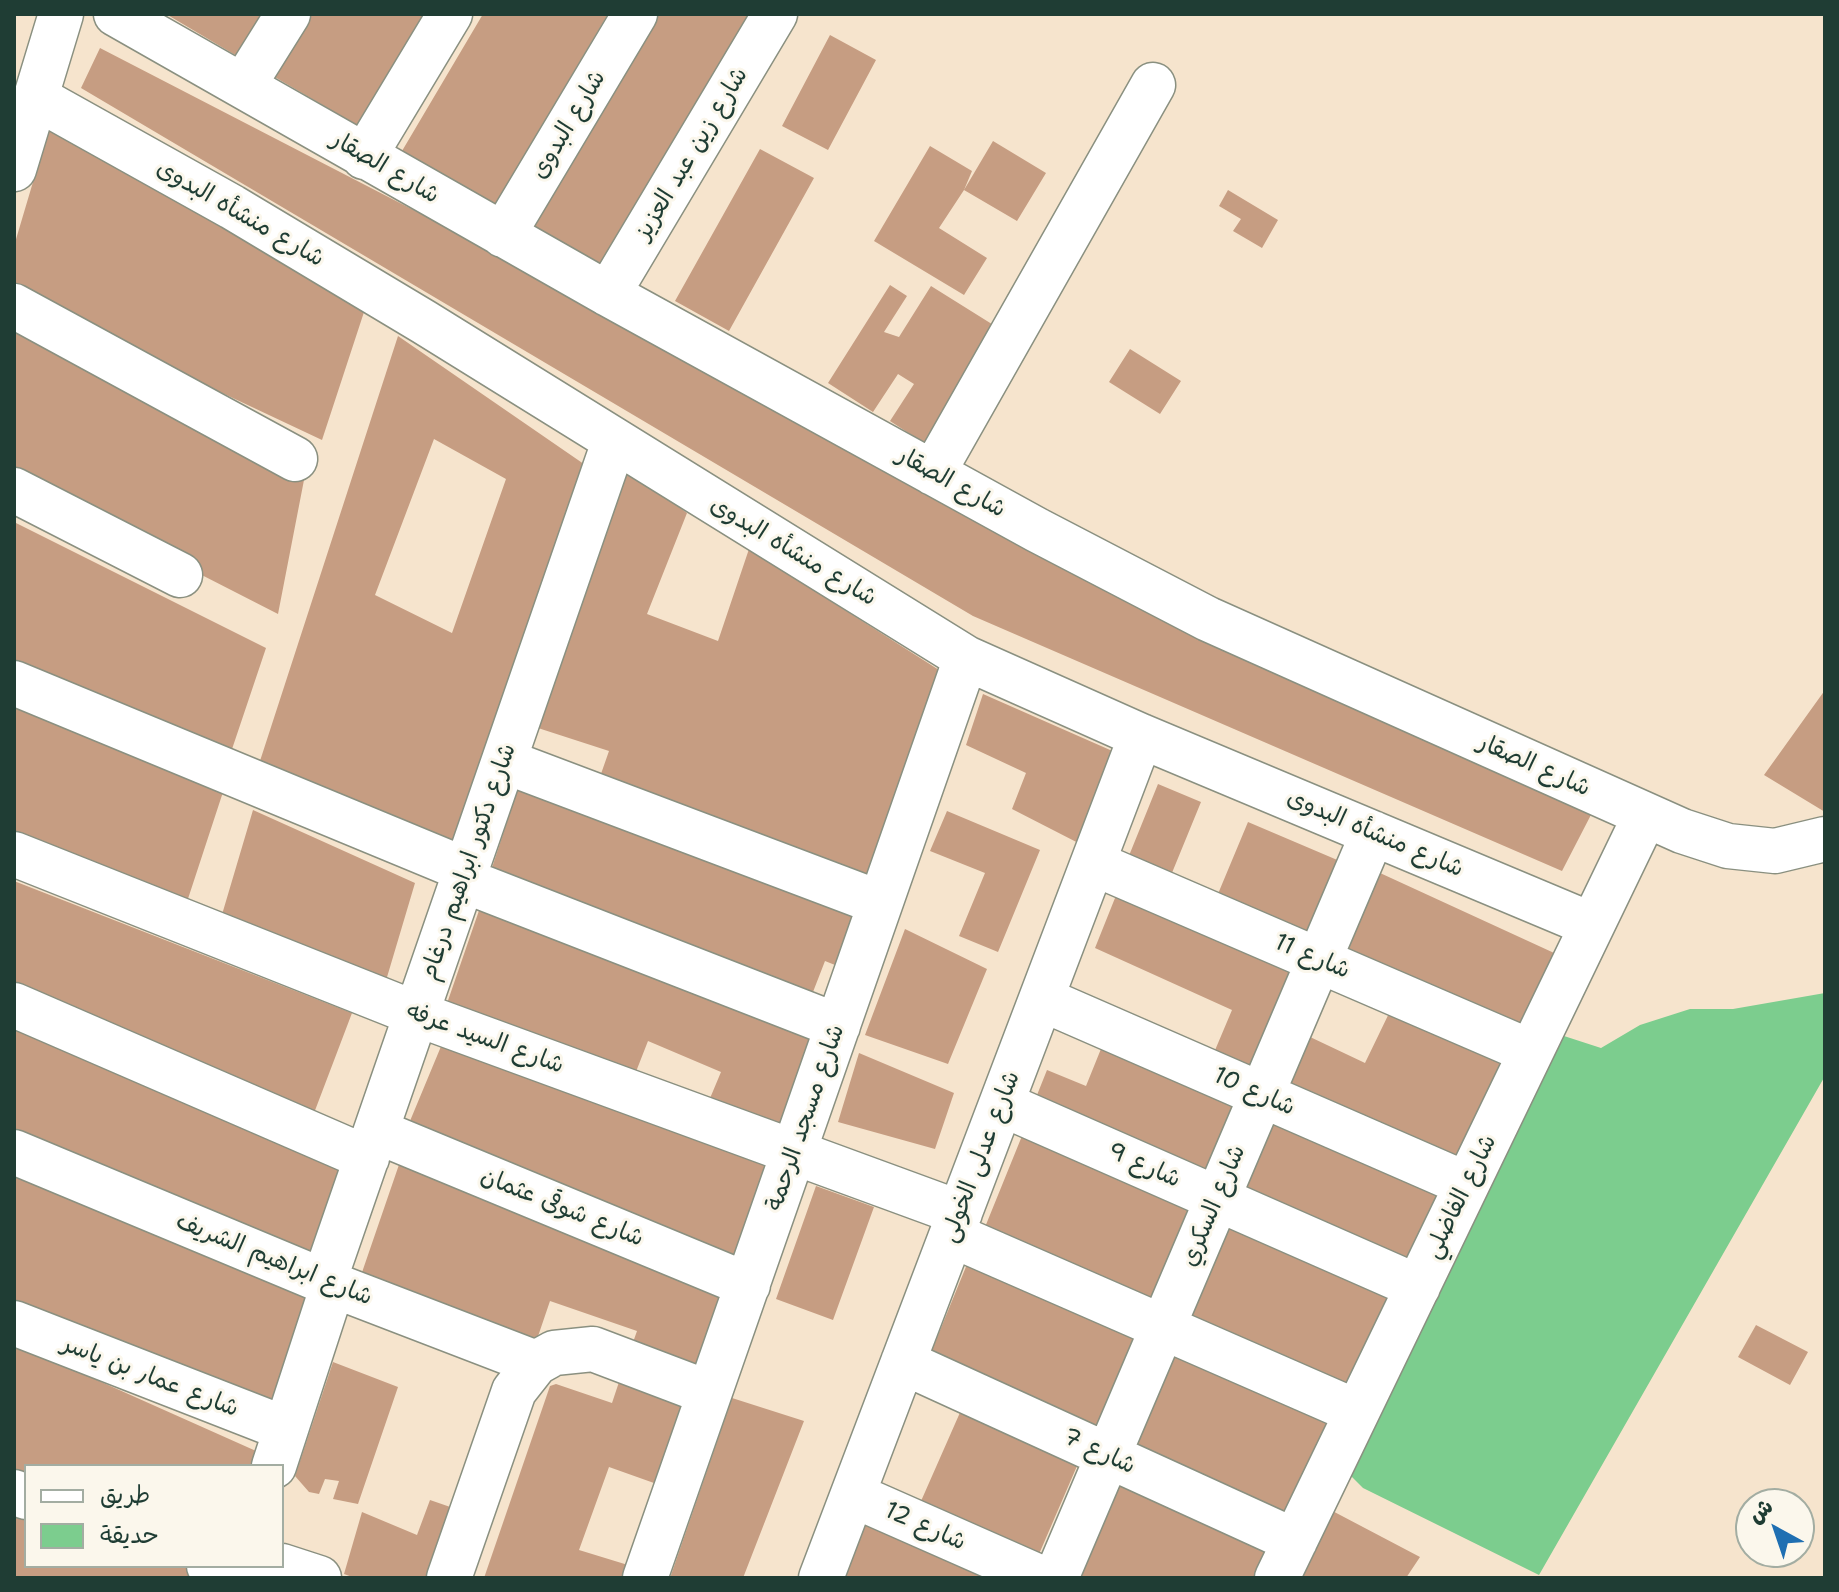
<!DOCTYPE html>
<meta charset="utf-8">
<style>
body{margin:0}
#map{position:relative;width:1839px;height:1592px;overflow:hidden;background:#f6e4cd;font-family:"Shantell Sans","Playpen Sans Arabic",sans-serif}
canvas{display:block}
.frame{position:absolute;inset:0;border:16px solid #1f3d34;pointer-events:none}
.legend{position:absolute;left:24px;top:1464px;width:260px;height:104px;box-sizing:border-box;background:#fbf7ec;border:2px solid #a3ada2;margin:0;padding:10px 14px;list-style:none;font-size:24px;color:#1f3d34}
.legend li{display:flex;align-items:center;gap:16px;height:40px}
.legend b{width:40px;border:2px solid #a3ada2}
.north{position:absolute;left:1735px;top:1488px;width:80px;height:80px;box-sizing:border-box;background:#fbf7ec;border:2px solid #a3ada2;border-radius:50%;rotate:320deg;font-size:22px;font-weight:700;line-height:32px;text-align:center;color:#1f3d34}
.north::after{content:'';display:block;margin:auto;width:28px;height:36px;background:#1f6fb2;clip-path:polygon(50% 0,100% 100%,50% 72%,0 100%)}
</style>
<div id="map">
<canvas width="1839" height="1592"></canvas>
<div class="frame"></div>
<ul class="legend">
<li><b style="height:10px;background:#fff"></b>طريق</li>
<li><b style="height:22px;background:#7ccd8e"></b>حديقة</li>
</ul>
<div class="north">ش</div>
</div>
<script>
const ctx = document.querySelector('canvas').getContext('2d');
ctx.lineJoin = 'round';
function paint(path, color) {
  ctx.fillStyle = color;
  ctx.fill(path, 'evenodd');
}
function shape(rows) {
  const path = new Path2D();
  for (const r of rows) {
    path.moveTo(r[0], r[1]);
    for (let i = 2; i < r.length; i += 2) path.lineTo(r[i], r[i + 1]);
  }
  return path;
}
function stroke(path, color, width, dash) {
  ctx.strokeStyle = color;
  ctx.lineWidth = width;
  ctx.lineCap = dash ? 'butt' : 'round';
  ctx.setLineDash(dash || []);
  ctx.stroke(path);
}
function label(font, color, halo, rows, align = 'center') {
  ctx.font = font + ' "Shantell Sans","Playpen Sans Arabic",sans-serif';
  ctx.lineWidth = 6;
  ctx.setLineDash([]);
  ctx.textBaseline = 'middle';
  ctx.strokeStyle = halo;
  ctx.fillStyle = color;
  for (const [text, x, y, turn = 0] of rows) {
    ctx.save();
    ctx.translate(x, y);
    ctx.rotate((+turn || 0) * Math.PI / 180);
    ctx.textAlign = isNaN(turn) ? turn : align;
    if (halo) ctx.strokeText(text, 0, 0);
    ctx.fillText(text, 0, 0);
    ctx.restore();
  }
}
paint(shape([
 [1825,993,1825,1076,1539,1575,1363,1488,1342,1467,1564,1036,1601,1048,1640,1025,1690,1009,1733,1009]
]), '#7ccd8e');
paint(shape([
 [166,14,283,14,252,65],
 [312,14,436,14,365,130,273,76],
 [483,14,608,14,495,205,402,151],
 [648,14,761,14,610,269,527,224],
 [830,35,876,60,828,150,782,126],
 [100,48,878,450,1594,809,1562,871,973,616,81,88],
 [52,118,365,309,322,440,14,295,14,246],
 [993,141,1046,173,1017,221,964,190],
 [930,146,972,171,964,190,939,228,987,258,964,295,874,241],
 [760,149,814,178,729,331,675,301],
 [1228,190,1278,220,1262,248,1233,231,1241,219,1219,206],
 [890,285,907,296,884,332,899,337,931,286,1003,331,930,447,890,421,914,384,898,374,873,412,828,383],
 [14,327,304,480,278,614,14,479],
 [398,336,594,471,469,859,259,764],
 [434,439,506,479,452,633,375,595],
 [1130,349,1181,381,1160,414,1109,382],
 [625,466,687,513,647,614,718,641,749,549,950,677,874,893,595,791,609,751,538,728],
 [14,522,266,648,228,761,14,671],
 [1825,690,1825,812,1764,775],
 [983,694,1126,757,1090,849,1012,809,1026,773,966,745],
 [14,702,223,792,183,914,14,842],
 [520,782,868,915,850,971,825,961,806,1010,488,880],
 [1158,784,1201,802,1167,885,1124,868],
 [253,810,415,883,382,994,218,928],
 [947,811,1040,850,998,952,959,936,985,873,930,851],
 [1248,822,1342,862,1309,940,1215,901],
 [1367,867,1565,958,1524,1030,1332,950],
 [14,881,352,1013,311,1121,14,992],
 [1121,883,1300,961,1252,1072,1213,1055,1232,1010,1095,948],
 [484,896,828,1034,788,1144,703,1115,721,1072,648,1041,630,1087,443,1015],
 [905,929,987,969,948,1064,865,1035],
 [1394,1003,1522,1063,1470,1173,1285,1085,1308,1036,1365,1063],
 [14,1023,352,1176,319,1266,14,1136],
 [1107,1034,1246,1090,1208,1182,1031,1110,1047,1070,1086,1086],
 [442,1044,782,1166,739,1275,405,1133],
 [859,1053,954,1093,935,1149,838,1122],
 [1273,1106,1460,1194,1418,1274,1236,1192],
 [1024,1131,1196,1204,1151,1311,981,1237],
 [403,1153,736,1290,706,1380,631,1348,637,1331,550,1301,533,1351,358,1284],
 [14,1168,314,1292,283,1421,14,1306],
 [816,1186,874,1207,833,1320,776,1299],
 [1221,1221,1409,1295,1355,1399,1178,1319],
 [972,1252,1141,1335,1096,1440,925,1367],
 [1756,1325,1808,1352,1790,1385,1738,1357],
 [14,1343,265,1455,263,1466,26,1466,26,1486,14,1481],
 [1156,1345,1346,1416,1287,1527,1112,1453],
 [333,1362,398,1387,358,1504,333,1499,339,1481,325,1479,319,1494,309,1492,295,1476],
 [622,1373,697,1404,668,1488,609,1467,579,1550,641,1569,638,1578,484,1578,550,1386,556,1384,612,1403],
 [732,1398,804,1421,743,1578,670,1578],
 [962,1408,1080,1459,1033,1568,914,1517],
 [1106,1473,1275,1548,1259,1578,1062,1578],
 [430,1500,459,1510,437,1578,355,1578,344,1574,362,1512,417,1535],
 [1323,1506,1420,1557,1406,1578,1283,1578],
 [14,1515,26,1520,26,1566,189,1566,221,1578,14,1578],
 [860,1523,994,1578,840,1578]
]), '#c69d82');
const minor = shape([
 [116,14,608,294,1037,530,1208,619,1682,831,1728,846,1775,851,1825,839],
 [243,86,288,14],
 [35,97,232,207,424,322,966,658,1141,736,1592,925],
 [364,157,450,14],
 [14,169,61,14],
 [503,235,635,14],
 [608,294,775,14],
 [14,306,295,459],
 [933,473,1153,85],
 [14,490,180,575],
 [14,683,466,870],
 [504,761,880,903],
 [14,854,417,1014,960,1213],
 [1093,863,1531,1052],
 [463,880,838,1026],
 [1042,999,1466,1184],
 [14,1005,367,1158],
 [1002,1104,1418,1287],
 [376,1131,748,1285],
 [14,1152,333,1285,536,1363],
 [952,1235,1357,1412],
 [324,1281,614,442],
 [14,1323,286,1429],
 [903,1362,1295,1541],
 [274,1466,333,1285],
 [14,1492,26,1497],
 [853,1495,1041,1578],
 [209,1566,241,1578],
 [282,1566,319,1578],
 [449,1578,514,1391,536,1363,554,1353,593,1349,709,1393],
 [645,1578,966,658],
 [821,1578,1141,736],
 [1056,1578,1373,833],
 [1277,1578,1645,816]
]);
stroke(minor, '#8a9080', 47);
stroke(minor, '#fff', 44);
label('24px', '#1f3d34', '#fbf7ec', [
 ["شارع البدوى",569,125,-59],
 ["شارع زين عبد العزيز",692,154,-59],
 ["شارع الصقار",385,168,30],
 ["شارع منشأه البدوى",240,214,30],
 ["شارع الصقار",951,483,29],
 ["شارع منشأه البدوى",793,552,31],
 ["شارع الصقار",1534,766,24],
 ["شارع منشأه البدوى",1375,834,23],
 ["شارع دكتور ابراهيم درغام",469,862,-71],
 ["شارع 11",1312,957,23],
 ["شارع السيد عرفه",485,1039,20],
 ["شارع 10",1254,1092,24],
 ["شارع مسجد الرحمة",806,1118,-71],
 ["شارع عدلى الخولى",981,1157,-69],
 ["شارع 9",1144,1166,24],
 ["شارع الفاضلي",1461,1197,-64],
 ["شارع السكري",1214,1206,-67],
 ["شارع شوقى عثمان",562,1208,22],
 ["شارع ابراهيم الشريف",274,1260,22],
 ["شارع عمار بن ياسر",150,1377,21],
 ["شارع 7",1099,1452,25],
 ["شارع 12",925,1527,24]
]);
</script>
